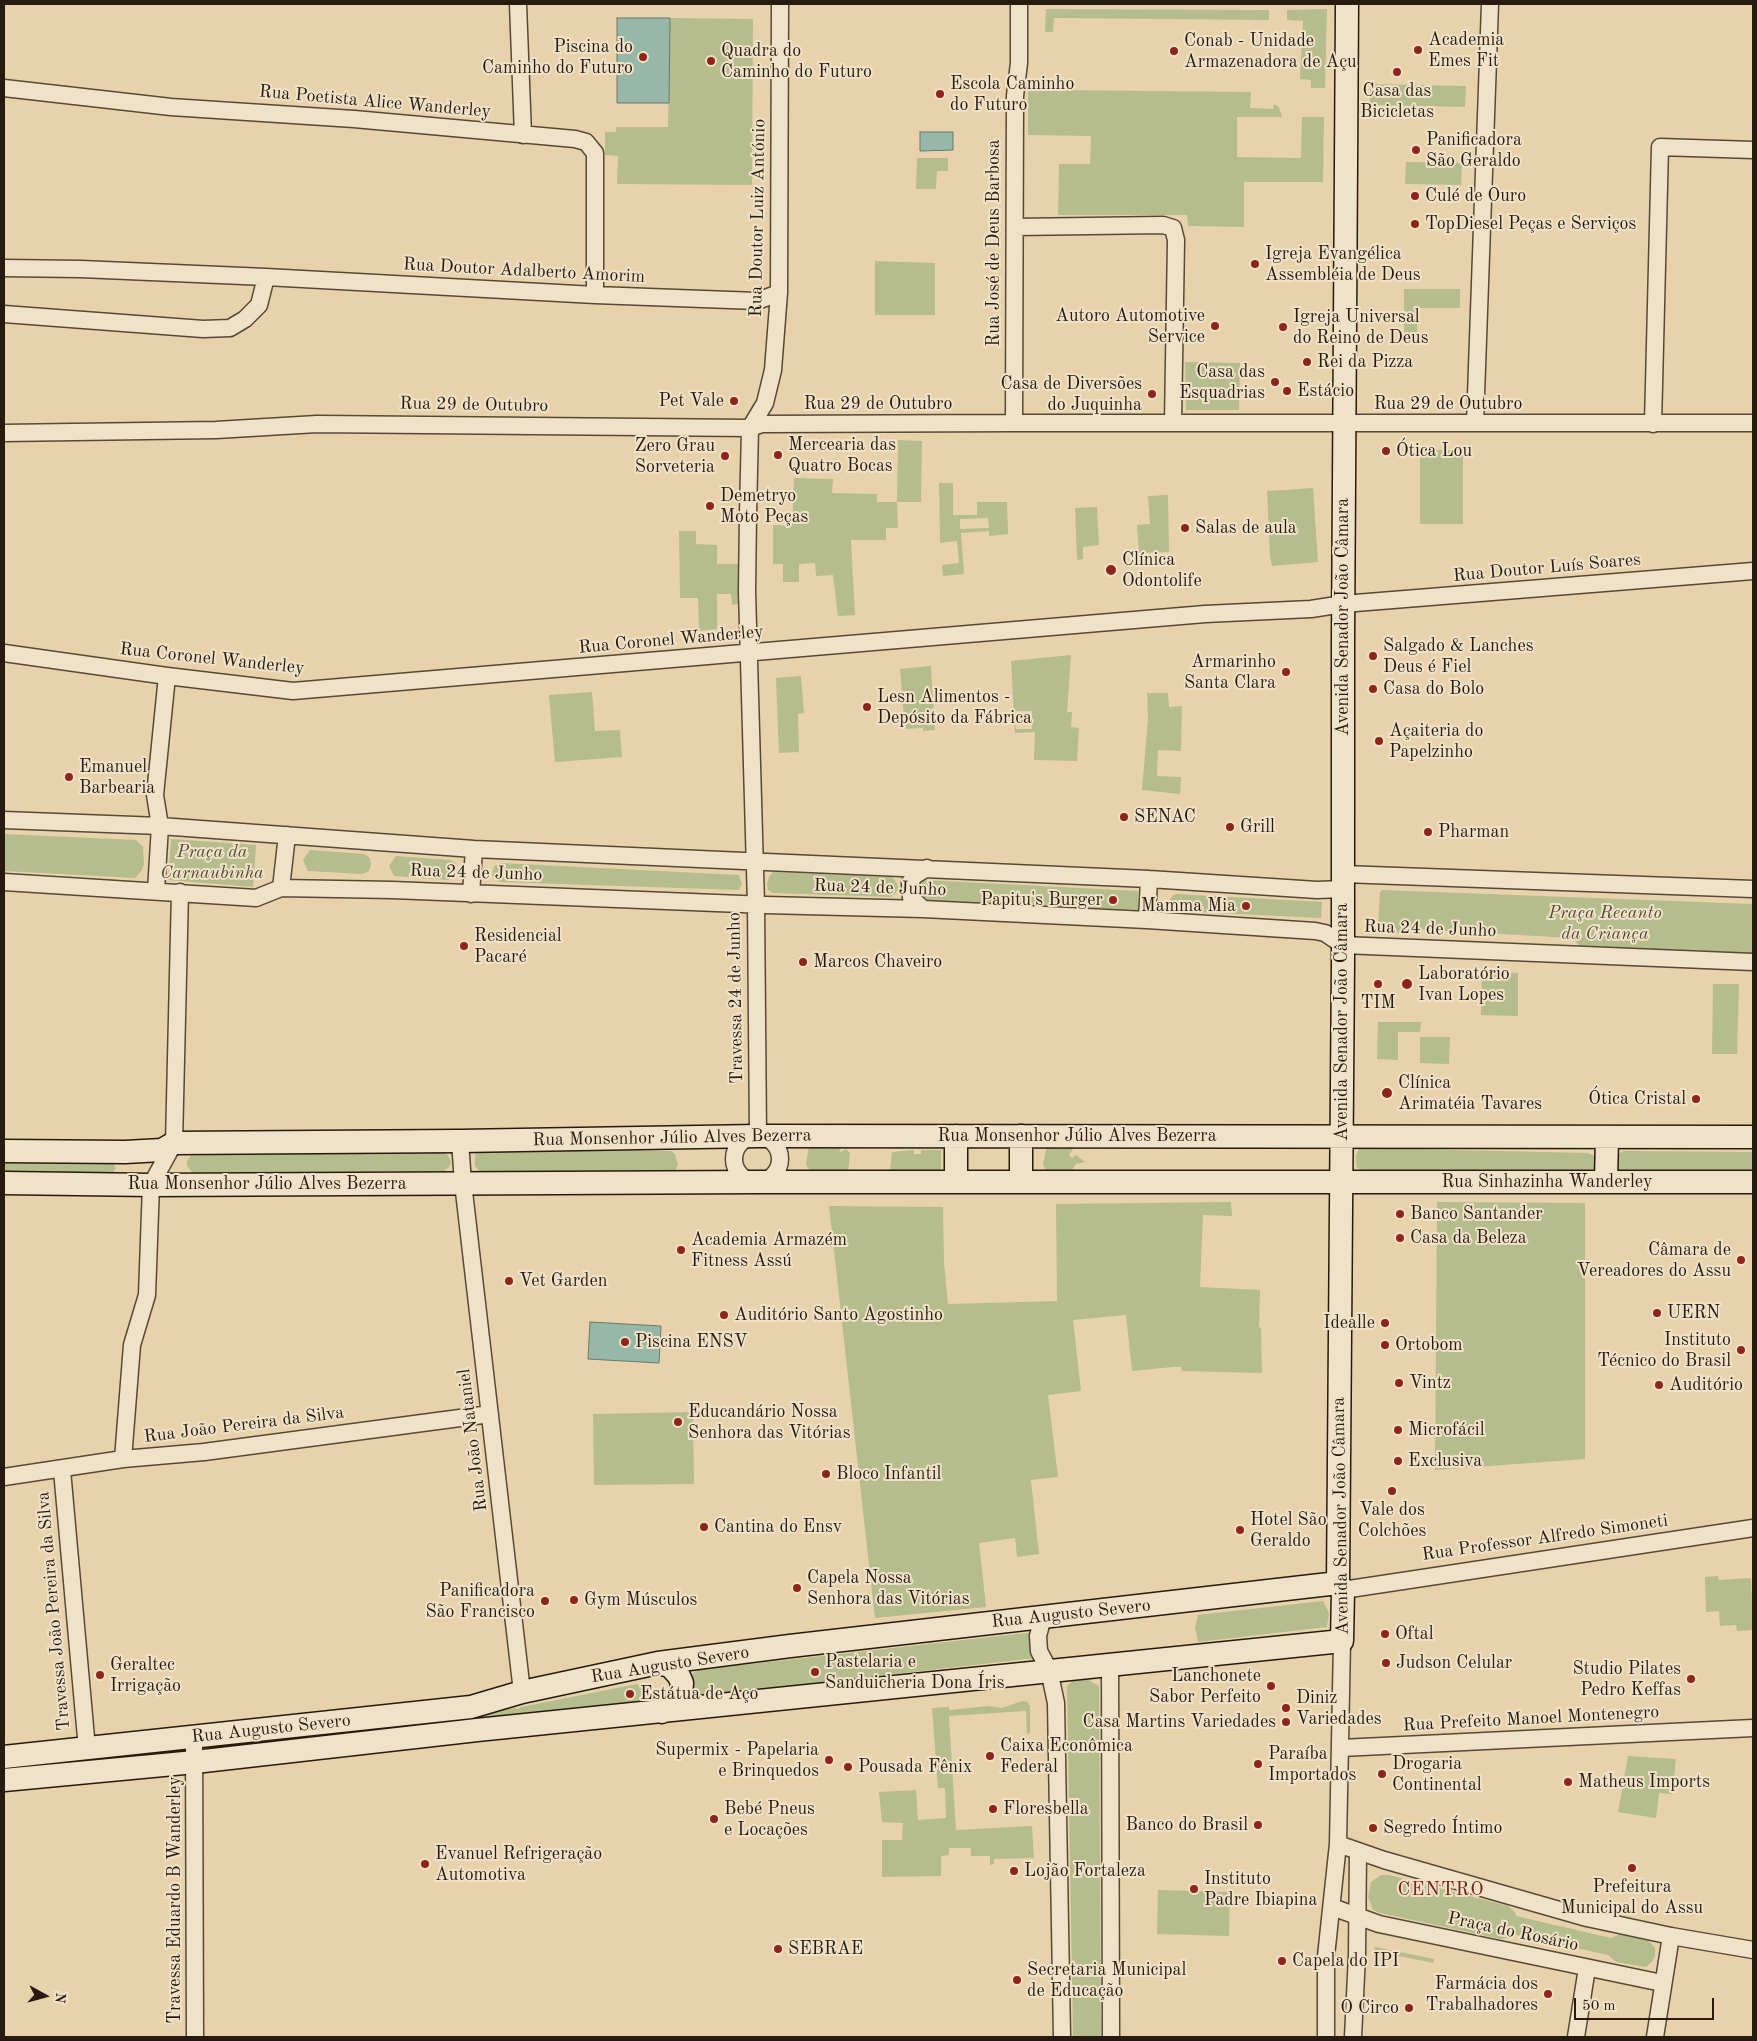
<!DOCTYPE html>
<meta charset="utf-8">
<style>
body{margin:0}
#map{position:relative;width:1757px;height:2041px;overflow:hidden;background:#e8d2ac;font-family:"Old Standard TT",serif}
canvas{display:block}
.frame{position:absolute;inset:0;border:5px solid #261b0e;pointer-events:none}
.north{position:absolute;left:20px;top:1971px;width:50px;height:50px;-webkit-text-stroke:4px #f0e2c9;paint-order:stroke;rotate:97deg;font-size:14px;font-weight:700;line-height:20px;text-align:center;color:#261b0e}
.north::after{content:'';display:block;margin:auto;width:18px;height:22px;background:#261b0e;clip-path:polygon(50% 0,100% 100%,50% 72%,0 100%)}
.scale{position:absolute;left:1574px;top:1998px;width:140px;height:22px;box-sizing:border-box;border:2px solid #261b0e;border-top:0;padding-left:6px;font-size:15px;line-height:18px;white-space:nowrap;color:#261b0e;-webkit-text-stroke:4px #f0e2c9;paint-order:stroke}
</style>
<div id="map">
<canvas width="1757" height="2041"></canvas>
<div class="frame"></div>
<div class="north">N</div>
<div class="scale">50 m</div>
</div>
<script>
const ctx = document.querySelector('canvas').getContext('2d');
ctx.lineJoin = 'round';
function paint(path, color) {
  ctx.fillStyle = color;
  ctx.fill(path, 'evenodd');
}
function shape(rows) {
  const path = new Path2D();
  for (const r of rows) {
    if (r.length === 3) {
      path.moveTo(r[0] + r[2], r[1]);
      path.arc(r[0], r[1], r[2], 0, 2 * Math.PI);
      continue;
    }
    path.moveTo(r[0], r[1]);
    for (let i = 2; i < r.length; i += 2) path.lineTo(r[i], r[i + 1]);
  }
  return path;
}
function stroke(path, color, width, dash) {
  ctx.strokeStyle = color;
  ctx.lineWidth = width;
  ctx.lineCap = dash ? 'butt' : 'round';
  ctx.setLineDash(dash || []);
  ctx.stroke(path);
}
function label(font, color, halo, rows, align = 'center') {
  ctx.font = font + ' "Old Standard TT",serif';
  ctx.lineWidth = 4;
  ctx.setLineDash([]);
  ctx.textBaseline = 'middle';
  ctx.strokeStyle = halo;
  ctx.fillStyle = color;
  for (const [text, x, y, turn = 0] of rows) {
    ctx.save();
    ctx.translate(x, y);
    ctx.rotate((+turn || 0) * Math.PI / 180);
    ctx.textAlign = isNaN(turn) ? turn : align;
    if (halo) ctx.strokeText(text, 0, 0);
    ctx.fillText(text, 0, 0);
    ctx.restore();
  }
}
paint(shape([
 [1046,9,1269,10,1269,20,1054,18,1053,32,1045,32],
 [1327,9,1325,88,1311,88,1311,80,1300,79,1303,21,1287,20,1287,10],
 [670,18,753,19,752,185,617,184,618,156,605,155,605,132,616,132,616,127,668,127],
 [1045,79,1052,79,1053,90,1251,92,1250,108,1273,109,1274,104,1279,107,1282,117,1237,117,1237,157,1301,158,1302,117,1324,117,1323,182,1244,182,1244,227,1188,226,1187,215,1058,215,1059,164,1090,164,1091,136,1028,135,1028,89],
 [1370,84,1466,86,1465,107,1370,105],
 [917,158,948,158,948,171,937,171,936,189,916,189],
 [1406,162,1462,163,1461,185,1405,184],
 [875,261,935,263,935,315,875,315],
 [1404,289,1460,289,1460,308,1417,308,1417,338,1404,337],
 [1185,362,1240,363,1239,410,1186,410],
 [898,440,922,441,921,502,897,502,898,528,886,528,886,540,851,540,855,615,838,616,833,575,816,576,815,563,799,564,799,582,783,582,783,564,773,564,773,525,792,526,794,478,833,479,832,493,877,494,877,502,897,502],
 [1420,450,1463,450,1463,524,1420,524],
 [939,483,953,483,953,515,977,515,977,502,1007,502,1008,534,989,536,989,531,961,533,964,574,943,576,942,565,959,563,957,541,940,543],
 [988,518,989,528,960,529,960,519],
 [1313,488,1318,562,1272,566,1270,557,1267,491],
 [1168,495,1169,552,1139,553,1137,525,1150,524,1148,496],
 [1097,507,1099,545,1083,547,1083,559,1077,560,1075,508],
 [679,531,696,531,696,544,717,545,717,564,738,564,738,604,732,605,731,594,717,594,717,629,699,631,698,598,680,598],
 [1071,655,1067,712,1072,712,1071,727,1079,728,1077,761,1034,760,1035,732,1015,733,1011,661],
 [1015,711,1032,711,1032,729,1016,729],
 [931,666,935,730,923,731,923,728,905,729,900,669],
 [801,676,804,713,798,714,799,752,779,753,776,678],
 [592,692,595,731,620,730,622,757,555,762,549,695],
 [1147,693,1168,693,1169,707,1182,706,1181,751,1158,750,1157,776,1181,777,1180,794,1142,790,1148,719],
 [4,834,136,840,143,847,144,864,142,870,135,878,4,871],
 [171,839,256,845,253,887,168,880],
 [310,850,364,854,370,858,371,864,369,871,362,874,308,871,303,860],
 [396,856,450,860,456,863,457,870,455,877,448,880,394,876,389,866],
 [501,863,739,875,742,884,739,890,500,882,496,881,492,875,494,866],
 [773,872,892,877,897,883,898,888,896,893,891,897,773,893,768,890,767,884,769,877],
 [924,880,1138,891,1138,910,923,900,920,898,917,890,919,884],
 [1382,890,1753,904,1753,953,1580,946,1572,938,1411,929,1405,933,1379,932,1378,930,1380,892],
 [1176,894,1322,902,1321,918,1175,911,1170,908,1169,901,1173,895],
 [1482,972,1518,973,1518,1016,1481,1015],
 [1713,984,1739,984,1737,1054,1712,1054],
 [1378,1022,1421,1022,1420,1032,1398,1032,1398,1060,1377,1059],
 [1420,1037,1450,1037,1449,1064,1420,1063],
 [842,1143,839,1153,846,1149,850,1153,848,1172,811,1171,808,1168,806,1164,809,1146,822,1147,825,1149],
 [1077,1143,1069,1155,1072,1158,1076,1155,1085,1162,1076,1164,1067,1177,1046,1172,1043,1164,1047,1145],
 [1364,1148,1588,1153,1597,1157,1595,1170,1591,1171,1366,1171,1357,1168,1356,1163,1356,1155,1359,1149],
 [480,1149,671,1151,675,1154,678,1165,674,1173,670,1175,480,1172,475,1166,475,1159,476,1152],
 [914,1150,914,1154,921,1154,921,1150,941,1150,941,1170,938,1173,890,1172,892,1152],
 [1624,1151,1753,1152,1753,1172,1620,1171,1616,1168,1617,1154],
 [443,1152,447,1154,451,1162,449,1167,444,1171,193,1173,187,1166,187,1161,193,1153],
 [4,1161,112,1162,116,1168,112,1174,4,1175],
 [1231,1202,1232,1216,1203,1215,1200,1287,1260,1290,1259,1327,1261,1328,1262,1373,1182,1371,1181,1367,1173,1367,1132,1371,1126,1315,1073,1320,1081,1391,1048,1395,1058,1477,1031,1480,1039,1554,1017,1557,1015,1538,979,1543,986,1607,875,1618,829,1206,943,1207,944,1263,948,1304,1057,1301,1056,1204],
 [1437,1202,1585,1203,1585,1459,1435,1470],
 [693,1412,694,1484,594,1485,593,1414],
 [1718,1576,1719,1580,1751,1578,1753,1630,1737,1631,1736,1625,1720,1626,1719,1611,1706,1612,1705,1577],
 [1323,1601,1329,1613,1327,1627,1198,1642,1195,1627,1198,1615],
 [1035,1632,1036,1658,700,1696,695,1694,692,1690,690,1679,692,1674,697,1670],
 [1087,1679,1099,1686,1101,2037,1073,2037,1067,1686,1072,1681],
 [637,1684,642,1686,644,1700,642,1702,522,1715,517,1714,517,1715,210,1750,213,1745,516,1708,517,1709,521,1707],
 [1022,1701,1028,1702,1030,1707,1030,1733,1027,1734,1026,1711,949,1716,956,1830,1032,1826,1034,1858,994,1859,994,1864,990,1865,990,1856,971,1856,971,1848,949,1848,949,1855,941,1856,941,1876,882,1877,882,1840,902,1840,903,1823,882,1822,879,1792,916,1790,918,1820,946,1818,945,1788,938,1788,932,1708,949,1707,949,1710,988,1706,1002,1708],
 [182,1748,182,1753,4,1773,4,1763],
 [1628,1756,1676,1759,1672,1794,1659,1793,1656,1818,1618,1812],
 [1381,1875,1389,1875,1508,1906,1515,1912,1516,1916,1611,1938,1621,1934,1649,1941,1655,1948,1655,1956,1652,1962,1646,1967,1616,1962,1608,1955,1512,1934,1510,1937,1501,1939,1380,1913,1373,1910,1368,1897,1371,1882],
 [1158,1890,1230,1892,1229,1936,1157,1934],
 [1375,1947,1434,1959,1434,1963,1383,1953,1377,1957,1373,1956]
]), '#b4bd8b');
const water = shape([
 [617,18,670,18,669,103,617,103,617,18],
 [920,132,953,132,953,150,920,151,920,132],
 [590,1322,661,1326,659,1363,588,1359,590,1322]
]);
paint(water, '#97b8a8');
stroke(water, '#6a796a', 1);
const street = shape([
 [518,4,523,135],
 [4,88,171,107,354,119,575,139,586,142,595,153,595,295],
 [1015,227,1163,225,1173,228,1176,240,1173,423],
 [4,268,81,269,266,277,595,295,757,301,779,293],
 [4,314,203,329,230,328,245,319,259,305,266,277],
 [1014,423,1015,96,1019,63,1019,4],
 [1475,423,1490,4],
 [1653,424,1660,147,1753,150],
 [4,433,216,430,317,424,750,428,762,424,1014,423,1753,423],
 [4,653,167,676,293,691,1205,614,1311,609,1343,604,1753,571],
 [4,820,160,826,474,849,1149,879,1317,890,1343,889],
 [1343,874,1753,889],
 [4,882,256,898,281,888,392,890,766,905,923,909,1147,920,1315,931,1325,933,1343,945,1753,962],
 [281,888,287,835],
 [156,891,160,826,155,795,167,676],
 [471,894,474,849],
 [923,909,911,898,910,883,914,876,927,868],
 [1147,920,1149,879],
 [758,1136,756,904,747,591,748,514,750,428,765,403,773,370,779,293,780,4],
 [757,1159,23],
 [460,1141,463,1183,522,1692],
 [123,1459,132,1345,147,1295,151,1185,174,1143,180,892],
 [62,1470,87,1749],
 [4,1477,123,1459,204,1452,490,1414],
 [1343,1590,1753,1528],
 [1043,1617,1038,1636,1039,1651,1049,1670,1056,1703,1062,2037],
 [1110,1663,1111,2037],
 [194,1737,195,2037],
 [1341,1748,1753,1728],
 [1338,1844,1384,1860,1587,1918,1671,1936,1753,1950],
 [1332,1907,1379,1924,1662,1983],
 [1326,2037,1326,1956,1338,1844,1342,1641],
 [1353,2037,1357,1955,1358,1851],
 [1576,2037,1587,1968],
 [1655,2037,1671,1936]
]);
const secondary = shape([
 [956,1136,956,1182],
 [4,1151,125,1152,162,1150,174,1143,460,1141,758,1136,1753,1137],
 [1021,1181,1021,1136],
 [1606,1181,1607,1138],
 [4,1183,151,1185,758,1182,1753,1182],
 [658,1663,670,1666,679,1676,682,1683,681,1695,673,1704,662,1712],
 [4,1757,471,1707,522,1692,658,1663,790,1646,1338,1583],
 [4,1780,195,1762,477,1730,1342,1641,1343,1590,1338,1583,1343,961,1343,641,1347,4]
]);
stroke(street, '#564936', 19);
stroke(secondary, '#261b0e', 25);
stroke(street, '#f0e2c9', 16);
stroke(secondary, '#f0e2c9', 22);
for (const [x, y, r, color] of [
 [1418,50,5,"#8f2418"],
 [1174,51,5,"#8f2418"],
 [643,57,5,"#8f2418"],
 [711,61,5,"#8f2418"],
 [1397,72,5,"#8f2418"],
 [940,94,5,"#8f2418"],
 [1416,150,5,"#8f2418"],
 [1415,196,5,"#8f2418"],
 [1415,224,5,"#8f2418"],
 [1255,264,5,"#8f2418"],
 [1215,326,5,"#8f2418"],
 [1283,327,5,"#8f2418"],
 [1307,362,5,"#8f2418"],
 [1275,382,5,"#8f2418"],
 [1287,391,5,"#8f2418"],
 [1152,394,5,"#8f2418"],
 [734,401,5,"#8f2418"],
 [1386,451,5,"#8f2418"],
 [778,455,5,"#8f2418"],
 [725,456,5,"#8f2418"],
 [710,506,5,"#8f2418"],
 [1185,528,5,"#8f2418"],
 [1111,570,6,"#8f2418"],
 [1373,656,5,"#8f2418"],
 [1286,672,5,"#8f2418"],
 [1373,689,5,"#8f2418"],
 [867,707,5,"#8f2418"],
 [1379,741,5,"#8f2418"],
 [69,777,5,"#8f2418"],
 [1124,817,5,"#8f2418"],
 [1230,827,5,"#8f2418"],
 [1428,832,5,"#8f2418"],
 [1113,900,5,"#8f2418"],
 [1246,906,5,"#8f2418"],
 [464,946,5,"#8f2418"],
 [803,962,5,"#8f2418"],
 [1378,984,5,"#8f2418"],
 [1407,984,6,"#8f2418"],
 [1387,1093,6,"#8f2418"],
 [1696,1099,5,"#8f2418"],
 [1400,1214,5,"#8f2418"],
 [1400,1238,5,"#8f2418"],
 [681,1250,5,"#8f2418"],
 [1741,1260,5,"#8f2418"],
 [509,1281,5,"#8f2418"],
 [1657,1313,5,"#8f2418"],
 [724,1315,5,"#8f2418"],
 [1385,1323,5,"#8f2418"],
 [625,1342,5,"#8f2418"],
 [1385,1345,5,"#8f2418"],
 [1741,1350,5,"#8f2418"],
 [1399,1383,5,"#8f2418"],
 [1659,1385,5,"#8f2418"],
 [678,1422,5,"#8f2418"],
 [1398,1430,5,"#8f2418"],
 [1398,1461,5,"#8f2418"],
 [826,1474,5,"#8f2418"],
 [1392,1491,5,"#8f2418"],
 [704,1527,5,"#8f2418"],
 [1240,1530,5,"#8f2418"],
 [797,1588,5,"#8f2418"],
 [574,1600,5,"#8f2418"],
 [545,1601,5,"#8f2418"],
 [1385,1634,5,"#8f2418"],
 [1386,1663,5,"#8f2418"],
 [815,1672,5,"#8f2418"],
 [100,1675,5,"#8f2418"],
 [1691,1679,5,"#8f2418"],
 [1271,1686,5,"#8f2418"],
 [630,1694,5,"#8f2418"],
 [1286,1708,5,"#8f2418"],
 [1286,1722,5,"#8f2418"],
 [990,1756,5,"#8f2418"],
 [829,1760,5,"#8f2418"],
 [1258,1764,5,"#8f2418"],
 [848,1767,5,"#8f2418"],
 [1382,1774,5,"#8f2418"],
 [1568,1782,5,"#8f2418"],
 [993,1809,5,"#8f2418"],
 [714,1819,5,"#8f2418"],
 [1258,1825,5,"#8f2418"],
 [1373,1828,5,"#8f2418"],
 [425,1864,5,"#8f2418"],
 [1632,1868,5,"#8f2418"],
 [1014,1871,5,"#8f2418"],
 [1194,1889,5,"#8f2418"],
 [778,1949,5,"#8f2418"],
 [1282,1961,5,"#8f2418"],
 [1017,1980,5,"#8f2418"],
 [1548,1994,5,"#8f2418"],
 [1409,2008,5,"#8f2418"]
]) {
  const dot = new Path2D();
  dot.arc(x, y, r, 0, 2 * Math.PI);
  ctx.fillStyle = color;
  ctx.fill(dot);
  stroke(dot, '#f0e2c9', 2);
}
label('18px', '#261b0e', '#f0e2c9', [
 ["Academia",1428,40],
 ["Emes Fit",1428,61],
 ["Conab - Unidade",1184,41],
 ["Armazenadora de Açu",1184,62],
 ["Piscina do",633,47,"right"],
 ["Caminho do Futuro",633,68,"right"],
 ["Quadra do",721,51],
 ["Caminho do Futuro",721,72],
 ["Escola Caminho",950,84],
 ["do Futuro",950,105],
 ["Casa das",1397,91,"center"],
 ["Bicicletas",1397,112,"center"],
 ["Panificadora",1426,140],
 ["São Geraldo",1426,161],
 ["Culé de Ouro",1425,196],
 ["TopDiesel Peças e Serviços",1425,224],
 ["Igreja Evangélica",1265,254],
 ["Assembléia de Deus",1265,275],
 ["Autoro Automotive",1205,316,"right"],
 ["Service",1205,337,"right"],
 ["Igreja Universal",1293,317],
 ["do Reino de Deus",1293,338],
 ["Rei da Pizza",1317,362],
 ["Casa das",1265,372,"right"],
 ["Esquadrias",1265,393,"right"],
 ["Casa de Diversões",1142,384,"right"],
 ["do Juquinha",1142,405,"right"],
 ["Estácio",1297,391],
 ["Pet Vale",724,401,"right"],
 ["Mercearia das",788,445],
 ["Quatro Bocas",788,466],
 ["Zero Grau",715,446,"right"],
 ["Sorveteria",715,467,"right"],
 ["Ótica Lou",1396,451],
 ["Demetryo",720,496],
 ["Moto Peças",720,517],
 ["Salas de aula",1195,528],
 ["Clínica",1122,560],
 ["Odontolife",1122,581],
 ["Salgado & Lanches",1383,646],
 ["Deus é Fiel",1383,667],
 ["Armarinho",1276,662,"right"],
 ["Santa Clara",1276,683,"right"],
 ["Casa do Bolo",1383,689],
 ["Lesn Alimentos -",877,697],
 ["Depósito da Fábrica",877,718],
 ["Açaiteria do",1389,731],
 ["Papelzinho",1389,752],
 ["Emanuel",79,767],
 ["Barbearia",79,788],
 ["SENAC",1134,817],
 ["Grill",1240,827],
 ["Pharman",1438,832],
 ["Papitu's Burger",1103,900,"right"],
 ["Mamma Mia",1236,906,"right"],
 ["Residencial",474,936],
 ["Pacaré",474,957],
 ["Marcos Chaveiro",813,962],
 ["Laboratório",1418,974],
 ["Ivan Lopes",1418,995],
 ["TIM",1378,1003,"center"],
 ["Clínica",1398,1083],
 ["Arimatéia Tavares",1398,1104],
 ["Ótica Cristal",1686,1099,"right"],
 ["Banco Santander",1410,1214],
 ["Casa da Beleza",1410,1238],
 ["Academia Armazém",691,1240],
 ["Fitness Assú",691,1261],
 ["Câmara de",1731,1250,"right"],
 ["Vereadores do Assu",1731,1271,"right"],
 ["Vet Garden",519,1281],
 ["UERN",1667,1313],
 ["Auditório Santo Agostinho",734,1315],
 ["Idealle",1375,1323,"right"],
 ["Instituto",1731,1340,"right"],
 ["Técnico do Brasil",1731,1361,"right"],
 ["Piscina ENSV",635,1342],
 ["Ortobom",1395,1345],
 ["Vintz",1409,1383],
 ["Auditório",1669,1385],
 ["Educandário Nossa",688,1412],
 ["Senhora das Vitórias",688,1433],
 ["Microfácil",1408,1430],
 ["Exclusiva",1408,1461],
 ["Bloco Infantil",836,1474],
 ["Vale dos",1392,1510,"center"],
 ["Colchões",1392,1531,"center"],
 ["Hotel São",1250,1520],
 ["Geraldo",1250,1541],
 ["Cantina do Ensv",714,1527],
 ["Capela Nossa",807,1578],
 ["Senhora das Vitórias",807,1599],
 ["Panificadora",535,1591,"right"],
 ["São Francisco",535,1612,"right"],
 ["Gym Músculos",584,1600],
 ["Oftal",1395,1634],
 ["Pastelaria e",825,1662],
 ["Sanduicheria Dona Íris",825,1683],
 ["Judson Celular",1396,1663],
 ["Geraltec",110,1665],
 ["Irrigação",110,1686],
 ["Studio Pilates",1681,1669,"right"],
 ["Pedro Keffas",1681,1690,"right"],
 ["Lanchonete",1261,1676,"right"],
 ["Sabor Perfeito",1261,1697,"right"],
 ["Estátua de Aço",640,1694],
 ["Diniz",1296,1698],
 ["Variedades",1296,1719],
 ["Casa Martins Variedades",1276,1722,"right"],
 ["Caixa Econômica",1000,1746],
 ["Federal",1000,1767],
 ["Supermix - Papelaria",819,1750,"right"],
 ["e Brinquedos",819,1771,"right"],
 ["Paraíba",1268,1754],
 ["Importados",1268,1775],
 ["Drogaria",1392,1764],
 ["Continental",1392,1785],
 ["Pousada Fênix",858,1767],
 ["Matheus Imports",1578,1782],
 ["Bebé Pneus",724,1809],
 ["e Locações",724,1830],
 ["Floresbella",1003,1809],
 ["Banco do Brasil",1248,1825,"right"],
 ["Segredo Íntimo",1383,1828],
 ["Evanuel Refrigeração",435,1854],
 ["Automotiva",435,1875],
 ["Lojão Fortaleza",1024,1871],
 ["Instituto",1204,1879],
 ["Padre Ibiapina",1204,1900],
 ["Prefeitura",1632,1887,"center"],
 ["Municipal do Assu",1632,1908,"center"],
 ["SEBRAE",788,1949],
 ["Capela do IPI",1292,1961],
 ["Secretaria Municipal",1027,1970],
 ["de Educação",1027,1991],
 ["Farmácia dos",1538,1984,"right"],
 ["Trabalhadores",1538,2005,"right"],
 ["O Circo",1399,2008,"right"]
], 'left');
label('18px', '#261b0e', '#f0e2c9', [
 ["Rua Poetista Alice Wanderley",375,102,5],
 ["Rua Doutor Luiz António",758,218,-89],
 ["Rua José de Deus Barbosa",994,243,-90],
 ["Rua Doutor Adalberto Amorim",524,271,3],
 ["Rua 29 de Outubro",878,404],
 ["Rua 29 de Outubro",1448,404],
 ["Rua 29 de Outubro",474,405,1],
 ["Rua Doutor Luís Soares",1547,568,-5],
 ["Avenida Senador João Câmara",1343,617,-90],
 ["Rua Coronel Wanderley",671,640,-5],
 ["Rua Coronel Wanderley",212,659,6],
 ["Rua 24 de Junho",476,873,2],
 ["Rua 24 de Junho",880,888,2],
 ["Rua 24 de Junho",1430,929,2],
 ["Travessa 24 de Junho",736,998,-91],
 ["Avenida Senador João Câmara",1342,1022,-90],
 ["Rua Monsenhor Júlio Alves Bezerra",1077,1136],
 ["Rua Monsenhor Júlio Alves Bezerra",672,1138,-1],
 ["Rua Sinhazinha Wanderley",1547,1182],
 ["Rua Monsenhor Júlio Alves Bezerra",267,1184],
 ["Rua João Pereira da Silva",244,1425,-7],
 ["Rua João Nataniel",473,1440,-97],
 ["Avenida Senador João Câmara",1341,1516,-91],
 ["Rua Professor Alfredo Simoneti",1545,1538,-8],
 ["Travessa João Pereira da Silva",54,1611,-95],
 ["Rua Augusto Severo",1071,1614,-6],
 ["Rua Augusto Severo",670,1665,-9],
 ["Rua Prefeito Manoel Montenegro",1531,1719,-3],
 ["Rua Augusto Severo",271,1729,-6],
 ["Travessa Eduardo B Wanderley",175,1900,-90],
 ["Praça do Rosário",1513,1932,12]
]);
label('italic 18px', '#514c34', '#f0e2c9', [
 ["Praça da",212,852],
 ["Carnaubinha",212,873],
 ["Praça Recanto",1605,913],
 ["da Criança",1605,934]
]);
ctx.letterSpacing = '1px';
label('19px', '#7a1f14', '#f0e2c9', [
 ["CENTRO",1441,1890]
]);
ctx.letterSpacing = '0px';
</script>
